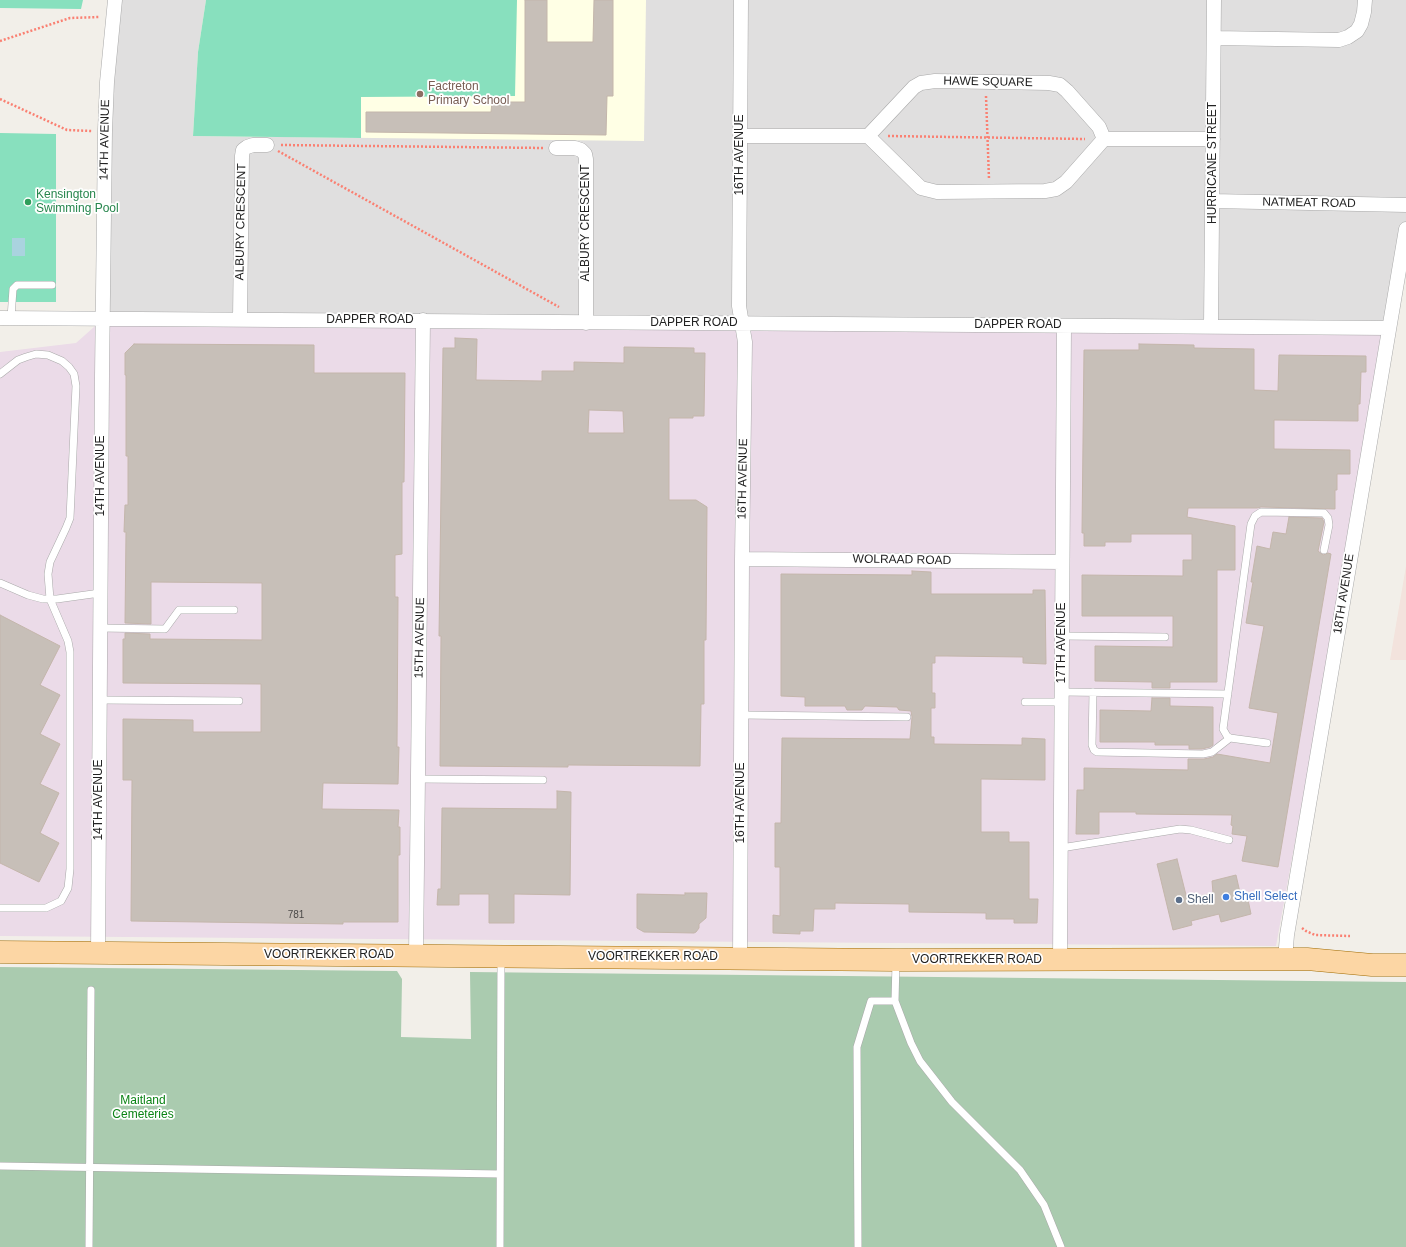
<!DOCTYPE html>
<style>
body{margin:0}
canvas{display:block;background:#f2efe9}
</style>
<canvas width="1406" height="1247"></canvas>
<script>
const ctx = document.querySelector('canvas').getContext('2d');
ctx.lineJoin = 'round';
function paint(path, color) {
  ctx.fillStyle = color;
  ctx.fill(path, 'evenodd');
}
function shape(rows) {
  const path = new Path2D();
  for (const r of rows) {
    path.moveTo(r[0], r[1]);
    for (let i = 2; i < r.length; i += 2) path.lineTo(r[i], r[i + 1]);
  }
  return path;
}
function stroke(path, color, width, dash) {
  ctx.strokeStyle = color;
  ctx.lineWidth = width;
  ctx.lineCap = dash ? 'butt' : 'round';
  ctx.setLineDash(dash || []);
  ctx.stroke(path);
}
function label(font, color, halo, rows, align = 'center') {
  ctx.font = font + ' Arial,sans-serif';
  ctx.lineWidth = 3.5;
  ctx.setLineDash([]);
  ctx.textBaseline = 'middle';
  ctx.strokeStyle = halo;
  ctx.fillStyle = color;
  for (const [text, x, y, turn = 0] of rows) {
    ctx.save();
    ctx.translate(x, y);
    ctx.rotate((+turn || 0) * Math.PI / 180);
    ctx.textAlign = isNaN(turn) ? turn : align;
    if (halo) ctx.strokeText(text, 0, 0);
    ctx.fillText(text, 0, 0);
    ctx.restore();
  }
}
paint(shape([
 [115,0,1406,0,1406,229,1389,328,103,319]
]), '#e0dfdf');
paint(shape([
 [103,319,1389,328,1276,946,0,936,0,352,76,343]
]), '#ebdbe8');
paint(shape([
 [206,0,646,0,644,141,193,136,198,52]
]), '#ffffe5');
paint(shape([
 [1406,566,1406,660,1390,660]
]), '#f3e3dd');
paint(shape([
 [0,967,397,971,402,979,401,1037,471,1039,470,972,1406,982,1406,1247,0,1247]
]), '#aacbaf');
paint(shape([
 [0,0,83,0,81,9,0,8],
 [206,0,517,0,515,96,361,97,361,138,193,136,198,52],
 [0,133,56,134,56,302,0,302]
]), '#88e0be');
paint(shape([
 [12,238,25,238,25,256,12,256]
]), '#aad3df');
const building = shape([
 [525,0,547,0,547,42,593,42,594,0,613,0,613,96,607,96,606,135,366,132,366,112,491,112,492,102,525,102,525,0],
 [455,338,477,339,476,380,542,381,542,371,574,371,574,362,624,363,624,347,694,348,694,353,705,353,704,416,693,416,693,418,669,418,669,500,696,500,707,507,706,640,704,640,704,704,701,704,700,766,568,765,568,767,440,766,441,636,439,636,443,348,455,348,455,338],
 [589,410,623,411,624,433,588,433,589,410],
 [134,344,314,345,314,373,405,373,404,482,402,482,402,554,395,555,395,597,398,597,397,747,399,747,398,784,323,783,322,809,399,810,398,827,400,827,400,855,398,855,398,922,343,922,343,924,131,921,132,780,123,780,123,719,193,720,193,732,261,732,261,684,123,683,123,639,125,639,125,633,150,634,150,639,262,640,262,583,151,582,151,624,125,623,126,532,124,532,125,505,128,505,128,456,126,456,126,375,125,375,125,353,134,344],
 [1139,344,1194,345,1194,348,1254,349,1254,390,1278,391,1279,355,1366,356,1366,372,1361,372,1360,404,1358,404,1358,421,1274,420,1274,449,1350,450,1350,474,1337,474,1337,490,1335,490,1335,509,1261,507,1257,508,1188,508,1187,517,1235,526,1235,570,1217,570,1217,682,1170,682,1170,688,1152,688,1152,682,1095,681,1095,646,1173,647,1173,616,1082,616,1082,575,1183,576,1183,560,1192,560,1192,534,1131,534,1131,542,1105,542,1105,546,1084,546,1084,533,1082,533,1084,350,1139,350,1139,344],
 [1289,517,1322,518,1324,522,1318,551,1323,555,1328,553,1331,554,1278,867,1242,861,1247,836,1232,834,1233,826,1231,825,1232,815,1136,814,1136,812,1099,812,1099,834,1076,834,1077,790,1084,790,1084,768,1188,770,1188,759,1204,759,1213,757,1217,754,1270,763,1278,713,1249,708,1264,626,1246,623,1253,582,1251,582,1257,546,1270,549,1273,532,1286,534,1289,517],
 [912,571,931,572,931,594,1033,594,1033,590,1045,590,1046,664,1023,663,1023,657,947,656,935,656,935,663,932,663,932,693,935,693,935,708,931,708,931,737,934,737,934,744,1022,745,1022,738,1045,739,1045,780,981,779,981,832,1009,832,1009,842,1029,842,1029,899,1038,899,1037,923,1014,923,1014,919,986,919,986,913,909,912,909,904,835,903,835,909,814,909,813,931,800,931,800,934,773,933,773,915,780,916,780,867,775,867,775,823,781,823,782,738,910,739,912,717,911,711,899,710,897,707,865,706,862,710,847,710,845,706,805,706,805,697,781,696,781,574,912,575,912,571],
 [0,615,60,646,40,685,60,695,40,734,60,744,40,784,59,793,40,833,59,843,39,882,0,863,0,615],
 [1152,698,1170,698,1170,706,1213,707,1213,745,1210,747,1202,749,1189,749,1189,745,1155,745,1155,742,1100,742,1100,710,1151,711,1152,698],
 [557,791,571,792,570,895,514,894,514,923,489,923,489,894,459,894,459,905,437,905,438,889,441,889,442,808,557,809,557,791],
 [1177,859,1187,899,1213,893,1212,881,1236,875,1241,897,1247,895,1251,914,1221,922,1219,914,1191,921,1192,925,1173,930,1157,864,1177,859],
 [685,893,707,893,706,918,699,924,699,928,696,932,694,933,644,932,637,928,637,894,685,895,685,893]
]);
paint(building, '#c7bfb8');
stroke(building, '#c4b6ab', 1);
const lane = shape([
 [11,318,13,289,17,285,52,285],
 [0,374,18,360,26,357,36,354,48,355,62,361,69,367,74,374,76,386,70,518,66,528,50,562,48,574,50,599,68,641,70,652,70,869,68,888,61,901,46,908,0,908],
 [0,583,28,595,43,599,57,599,100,593],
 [100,628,165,629,179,610,234,610],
 [1062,636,1165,637],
 [1062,692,1228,694],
 [1093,692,1092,745,1094,750,1097,752,1203,754,1212,752,1230,738],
 [100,700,239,701],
 [1025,702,1061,702],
 [742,715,907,717],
 [1267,743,1230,738,1227,736,1223,729,1251,524,1255,516,1261,512,1324,513,1328,518,1329,525,1324,550],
 [418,779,543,780],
 [1061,848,1180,829,1191,830,1229,840],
 [895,1001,911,1043,920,1061,952,1102,1020,1170,1044,1205,1061,1247],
 [0,1166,500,1174],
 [89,1247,91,990],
 [500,1247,501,959],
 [858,1247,857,1047,871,1001,895,1001,896,962]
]);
const street = shape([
 [1214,38,1339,40,1348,37,1357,31,1361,24,1364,12,1365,0],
 [740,136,868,136,921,188,937,192,1045,191,1056,189,1066,182,1104,139,1213,139],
 [868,136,914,87,921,83,935,81,1049,83,1060,85,1067,91,1099,127,1104,139],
 [556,148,575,148,581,150,585,154,586,159,586,323],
 [1212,201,1406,205],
 [0,318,1389,328],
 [240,319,242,156,243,150,247,147,253,145,267,145],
 [1211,326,1214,0],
 [742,559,1062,562],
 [98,953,102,376,105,131,107,82,115,0],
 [416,955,423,320],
 [740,958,742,559,745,342,739,306,741,0],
 [1060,960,1064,326],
 [1285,960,1287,935,1406,229]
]);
const primary = shape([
 [0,952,896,960,1307,959,1372,965,1406,965]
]);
stroke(lane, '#a9a9a9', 8);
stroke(street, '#a9a9a9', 15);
stroke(primary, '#a06b00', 23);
stroke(shape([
 [0,41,70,18,100,17],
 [986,96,989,179],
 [0,99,67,130,92,131],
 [888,136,1085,139],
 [281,145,544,148],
 [278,151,559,307],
 [1302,928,1306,931,1315,935,1350,936]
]), '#fa8072', 2.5, [2, 2]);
stroke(lane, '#fff', 7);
stroke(street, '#fff', 14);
stroke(primary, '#fcd6a4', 22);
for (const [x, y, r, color] of [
 [420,94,4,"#8d6e63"],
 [28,202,4,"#2e9e5b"],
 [1226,897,4,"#3f7fe0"],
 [1179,900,4,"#5c6f8a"]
]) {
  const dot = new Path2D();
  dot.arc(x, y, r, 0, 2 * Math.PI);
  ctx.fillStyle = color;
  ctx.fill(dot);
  stroke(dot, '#fff', 1.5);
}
label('10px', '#4b4948', null, [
 ["781",296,915]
]);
label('12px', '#222', '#fff', [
 ["HAWE SQUARE",988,82,1],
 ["14TH AVENUE",105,140,-89],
 ["16TH AVENUE",740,155,-90],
 ["HURRICANE STREET",1213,163,-90],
 ["NATMEAT ROAD",1309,203,1],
 ["ALBURY CRESCENT",241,222,-89],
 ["ALBURY CRESCENT",586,223,-90],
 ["DAPPER ROAD",370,320],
 ["DAPPER ROAD",694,323],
 ["DAPPER ROAD",1018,325],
 ["14TH AVENUE",101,476,-90],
 ["16TH AVENUE",743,479,-89],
 ["WOLRAAD ROAD",902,560,1],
 ["18TH AVENUE",1344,594,-81],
 ["15TH AVENUE",420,638,-89],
 ["17TH AVENUE",1062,643,-90],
 ["14TH AVENUE",99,800,-90],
 ["16TH AVENUE",741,803,-90],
 ["VOORTREKKER ROAD",329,955],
 ["VOORTREKKER ROAD",653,957],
 ["VOORTREKKER ROAD",977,960]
]);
label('12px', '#785e54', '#fff', [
 ["Factreton",428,87],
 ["Primary School",428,101]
], 'left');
label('12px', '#27864d', '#fff', [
 ["Kensington",36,195],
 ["Swimming Pool",36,209]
], 'left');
label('12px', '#366cbe', '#fff', [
 ["Shell Select",1234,897]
], 'left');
label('12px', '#4e5e75', '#fff', [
 ["Shell",1187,900]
], 'left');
label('12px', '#0c8416', '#fff', [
 ["Maitland",143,1101],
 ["Cemeteries",143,1115]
]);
</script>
